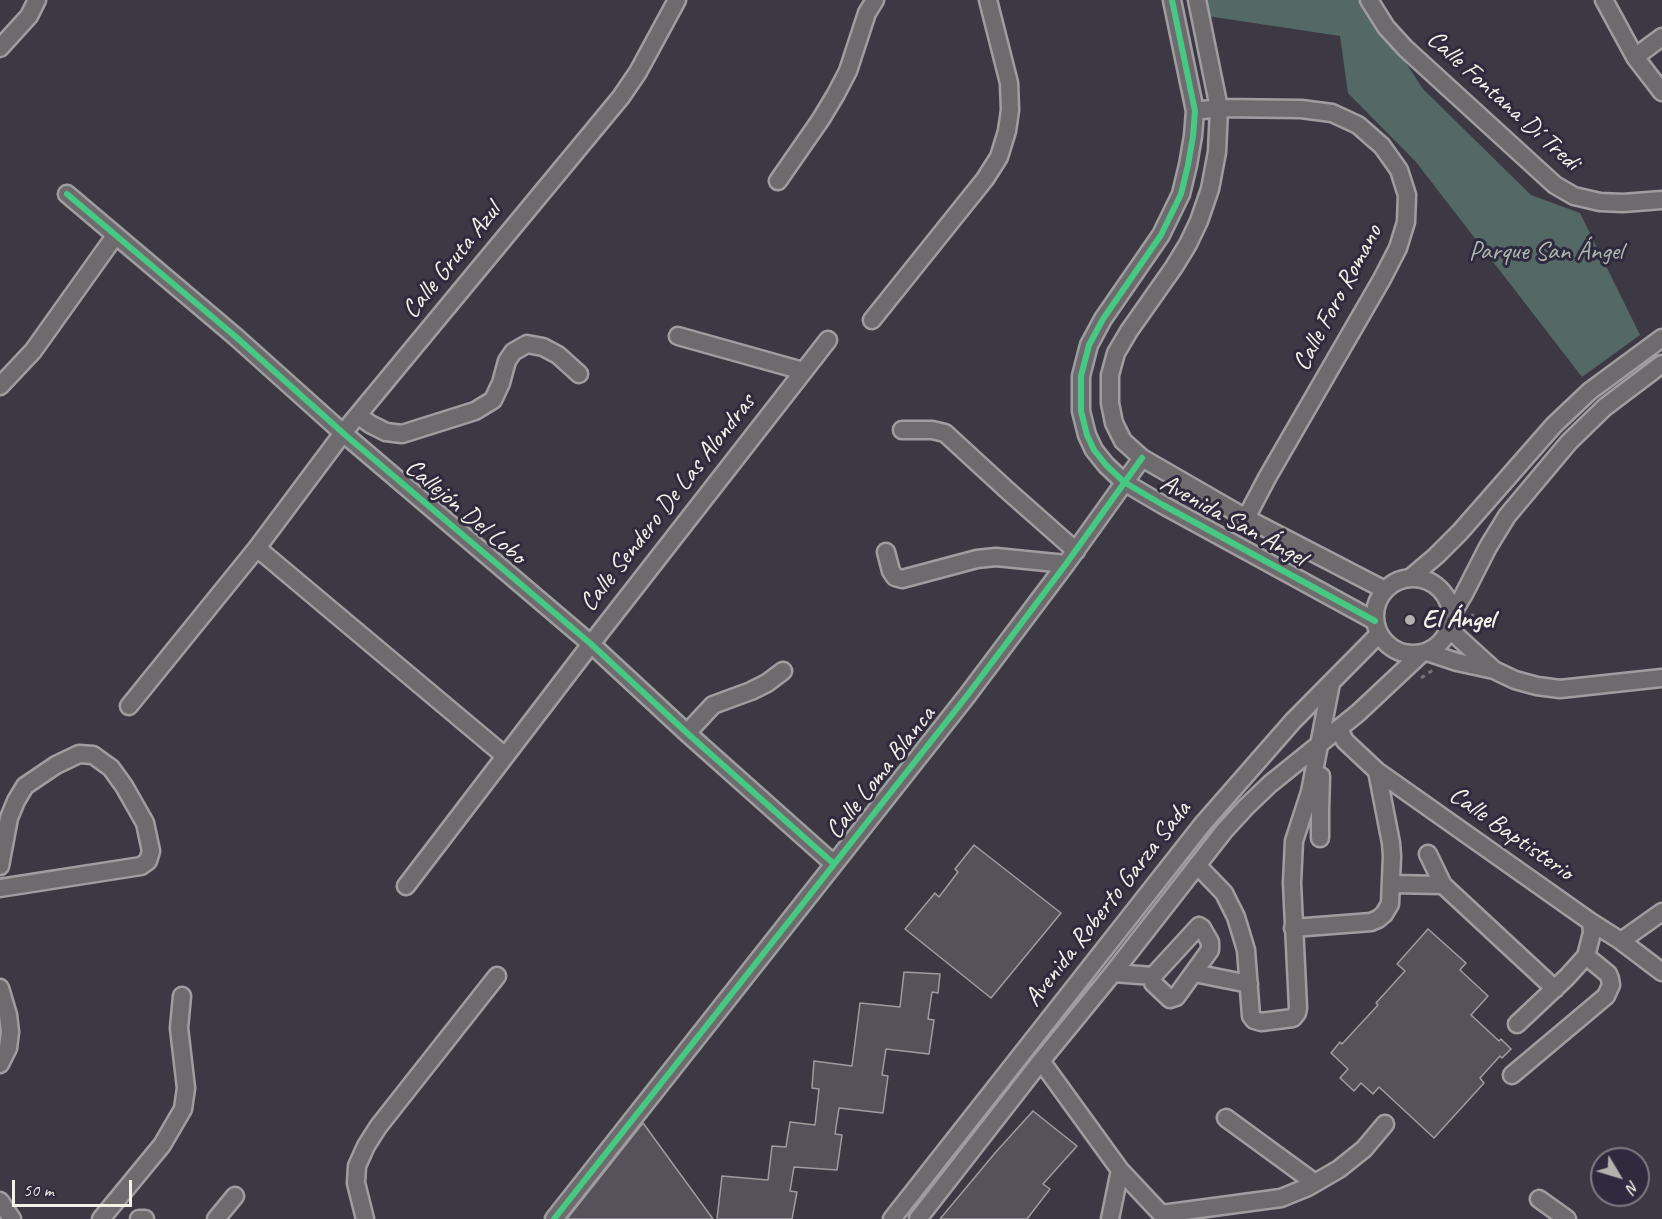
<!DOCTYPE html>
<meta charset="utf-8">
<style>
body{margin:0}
#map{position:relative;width:1662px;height:1219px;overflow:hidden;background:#3d3944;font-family:Caveat,sans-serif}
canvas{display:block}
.north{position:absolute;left:1590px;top:1147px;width:60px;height:60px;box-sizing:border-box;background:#2f2a3d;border:2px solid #7e7a81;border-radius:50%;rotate:128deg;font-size:16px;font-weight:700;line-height:24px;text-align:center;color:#f4f1e8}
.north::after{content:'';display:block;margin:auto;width:21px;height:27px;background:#b4b1af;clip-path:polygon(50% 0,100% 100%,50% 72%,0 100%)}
.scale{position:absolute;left:12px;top:1180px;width:120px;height:27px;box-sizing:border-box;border:3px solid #f4f1e8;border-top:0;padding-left:8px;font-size:18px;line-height:21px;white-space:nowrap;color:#f4f1e8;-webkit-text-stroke:4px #2f2a3d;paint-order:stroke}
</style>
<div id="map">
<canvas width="1662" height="1219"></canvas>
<div class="north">N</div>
<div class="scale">50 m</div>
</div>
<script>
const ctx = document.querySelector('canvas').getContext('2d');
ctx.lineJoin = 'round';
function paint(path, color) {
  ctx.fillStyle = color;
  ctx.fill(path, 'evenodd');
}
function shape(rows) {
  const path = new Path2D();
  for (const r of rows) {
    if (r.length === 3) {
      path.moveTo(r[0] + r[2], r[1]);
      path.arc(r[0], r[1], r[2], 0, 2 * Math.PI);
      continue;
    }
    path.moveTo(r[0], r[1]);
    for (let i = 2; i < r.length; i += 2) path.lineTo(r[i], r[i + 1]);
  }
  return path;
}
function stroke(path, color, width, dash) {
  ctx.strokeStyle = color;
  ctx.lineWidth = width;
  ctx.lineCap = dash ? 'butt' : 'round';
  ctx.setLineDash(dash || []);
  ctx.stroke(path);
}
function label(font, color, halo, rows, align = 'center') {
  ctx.font = font + ' Caveat,sans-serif';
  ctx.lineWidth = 6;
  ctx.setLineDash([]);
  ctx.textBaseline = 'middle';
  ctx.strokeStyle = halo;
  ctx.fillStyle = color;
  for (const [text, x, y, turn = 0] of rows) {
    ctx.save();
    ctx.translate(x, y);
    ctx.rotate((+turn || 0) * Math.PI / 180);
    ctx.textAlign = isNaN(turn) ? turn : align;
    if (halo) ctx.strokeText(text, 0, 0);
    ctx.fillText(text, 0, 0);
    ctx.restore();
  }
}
paint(shape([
 [1207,0,1365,0,1423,89,1531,195,1580,213,1640,335,1582,377,1416,162,1348,93,1340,36,1207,16]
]), '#546865');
const building = shape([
 [974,845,1061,913,991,998,905,929,935,893,939,897,958,872,955,869,974,845],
 [1428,929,1466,963,1460,970,1488,996,1471,1015,1499,1041,1501,1039,1511,1049,1502,1058,1500,1056,1480,1078,1484,1083,1434,1138,1379,1087,1373,1094,1361,1083,1354,1091,1340,1078,1348,1069,1331,1053,1340,1042,1342,1044,1378,1005,1376,1003,1405,971,1397,964,1428,929],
 [904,972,940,974,938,993,932,992,928,1019,934,1020,929,1054,886,1049,882,1075,888,1076,883,1113,839,1108,835,1134,842,1135,837,1170,794,1167,790,1191,797,1192,792,1219,717,1219,722,1176,768,1180,772,1146,786,1147,790,1122,815,1125,819,1089,812,1088,814,1061,852,1066,860,1003,900,1007,904,972],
 [1033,1111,1077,1146,1043,1184,1050,1189,1027,1219,940,1219,995,1153,1033,1111],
 [643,1123,713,1219,567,1219,643,1123]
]);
paint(building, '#57515b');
stroke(building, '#9f9da0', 1.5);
const minor = shape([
 [1172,0,1195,111,1193,136,1188,165,1181,194,1161,235,1103,319,1089,345,1081,376,1081,411,1087,435,1094,450,1106,465,1124,482,1163,505,1375,621],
 [1197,0,1219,108,1217,152,1210,189,1199,221,1188,244,1174,267,1129,331,1116,353,1110,375,1110,403,1114,423,1123,441,1142,458,1246,518,1385,590],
 [1369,0,1386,27,1405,48,1555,185,1574,196,1600,202,1623,203,1662,200],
 [1604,0,1635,57,1662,92],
 [0,48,29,16,37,0],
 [1635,57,1662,37],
 [1195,111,1219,108,1301,109,1332,113,1358,125,1382,146,1399,170,1407,195,1406,222,1398,248,1382,279,1267,478,1246,518],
 [778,181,821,119,836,94,848,71,867,13,875,0],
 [67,194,236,337,343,433,591,644,687,733,834,864],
 [872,320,985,179,999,157,1007,131,1010,110,1009,83,988,0],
 [678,336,803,371],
 [0,386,33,351,115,236],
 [358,415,370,424,386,432,402,434,475,411,493,400,501,383,507,361,513,352,527,344,543,347,558,355,579,374],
 [902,430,932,430,945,433,1007,490,1076,551],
 [886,552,891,571,895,577,902,579,977,559,996,557,1066,564],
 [1410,578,1436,556,1460,532,1554,425,1590,391,1662,338],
 [1413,616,38],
 [1451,616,1464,594,1488,547,1507,516,1569,442,1605,407,1662,364],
 [1449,629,1494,670],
 [1427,652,1457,662,1494,670,1515,680,1537,686,1560,689,1662,678],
 [129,706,257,548],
 [1339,729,1345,741,1377,771,1591,922,1621,941,1662,972],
 [687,733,713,705,751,691,767,683,783,671],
 [505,756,257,548,343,433,621,97,638,72,677,0],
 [1320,838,1320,811,1321,776],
 [1428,854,1443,885,1555,989],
 [1197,865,1224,893,1236,917,1246,950,1251,1016,1254,1020,1261,1022,1293,1018,1297,1013,1298,1008,1292,883,1294,841,1310,792,1331,683],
 [0,866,9,818,16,801,25,786,56,765,79,754,93,755,111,768,124,786,145,823,151,851,148,861,141,866,0,888],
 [1391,884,1443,885],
 [406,886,591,644,828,340],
 [1199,926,1202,928,1210,942,1210,950,1176,997,1170,999,1153,983,1153,976,1199,926],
 [1293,928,1371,922,1378,919,1384,914,1390,904,1392,856,1391,843,1377,771],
 [1621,941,1662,912],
 [1113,973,1153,976],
 [1194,973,1249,984],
 [0,988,8,1015,10,1032,8,1048,0,1064],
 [1517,1024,1567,977,1586,956,1592,933,1591,922],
 [1041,1061,1120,1170,1166,1219],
 [1512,1075,1606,996,1611,985,1610,979,1608,974,1586,956],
 [1226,1118,1315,1183],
 [1539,1199,1567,1219],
 [0,1201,12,1219],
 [1162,1214,1281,1198,1308,1187,1339,1169,1364,1149,1385,1124],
 [101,1219,162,1145,183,1109,186,1088,179,1028,182,996],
 [139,1219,145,1219],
 [216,1219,235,1196],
 [365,1219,356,1183,357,1166,366,1146,378,1127,497,976],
 [554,1219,966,697,1066,564,1142,458],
 [892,1219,1202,825,1293,721,1379,634],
 [918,1219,1041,1061,1113,973,1224,831,1246,807,1270,784,1358,713,1422,653],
 [1110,1219,1120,1170]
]);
stroke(minor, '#9f9da0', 21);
stroke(shape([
 [1470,627,1473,613],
 [1421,678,1433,670]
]), '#747276', 3, [4.5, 4.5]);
stroke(minor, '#6e6b6e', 16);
stroke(shape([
 [1172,0,1195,111,1193,136,1188,165,1181,194,1161,235,1103,319,1089,345,1081,376,1081,411,1087,435,1094,450,1106,465,1124,482,1163,505,1375,621],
 [67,194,236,337,343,433,591,644,687,733,834,864],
 [554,1219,966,697,1066,564,1142,458]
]), '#46c982', 6);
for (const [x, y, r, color] of [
 [1410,620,6,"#b4b1af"]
]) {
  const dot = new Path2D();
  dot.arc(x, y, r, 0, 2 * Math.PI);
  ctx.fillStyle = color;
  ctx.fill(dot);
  stroke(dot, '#2f2a3d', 2);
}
label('26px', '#f4f1e8', '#2f2a3d', [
 ["Calle Fontana Dí Tredi",1503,101,42],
 ["Calle Gruta Azul",452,261,-51],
 ["Calle Foro Romano",1338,298,-62],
 ["Calle Sendero De Las Alondras",668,503,-52],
 ["Callejón Del Lobo",465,512,40],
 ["Avenida San Ángel",1233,521,29],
 ["Calle Loma Blanca",881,773,-52],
 ["Calle Baptisterio",1511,834,35],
 ["Avenida Roberto Garza Sada",1108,904,-52]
]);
label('26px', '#aeb6af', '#2f2a3d', [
 ["Parque San Ángel",1546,252]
]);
label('bold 26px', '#f4f1e8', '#2f2a3d', [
 ["El Ángel",1422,620]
], 'left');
</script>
